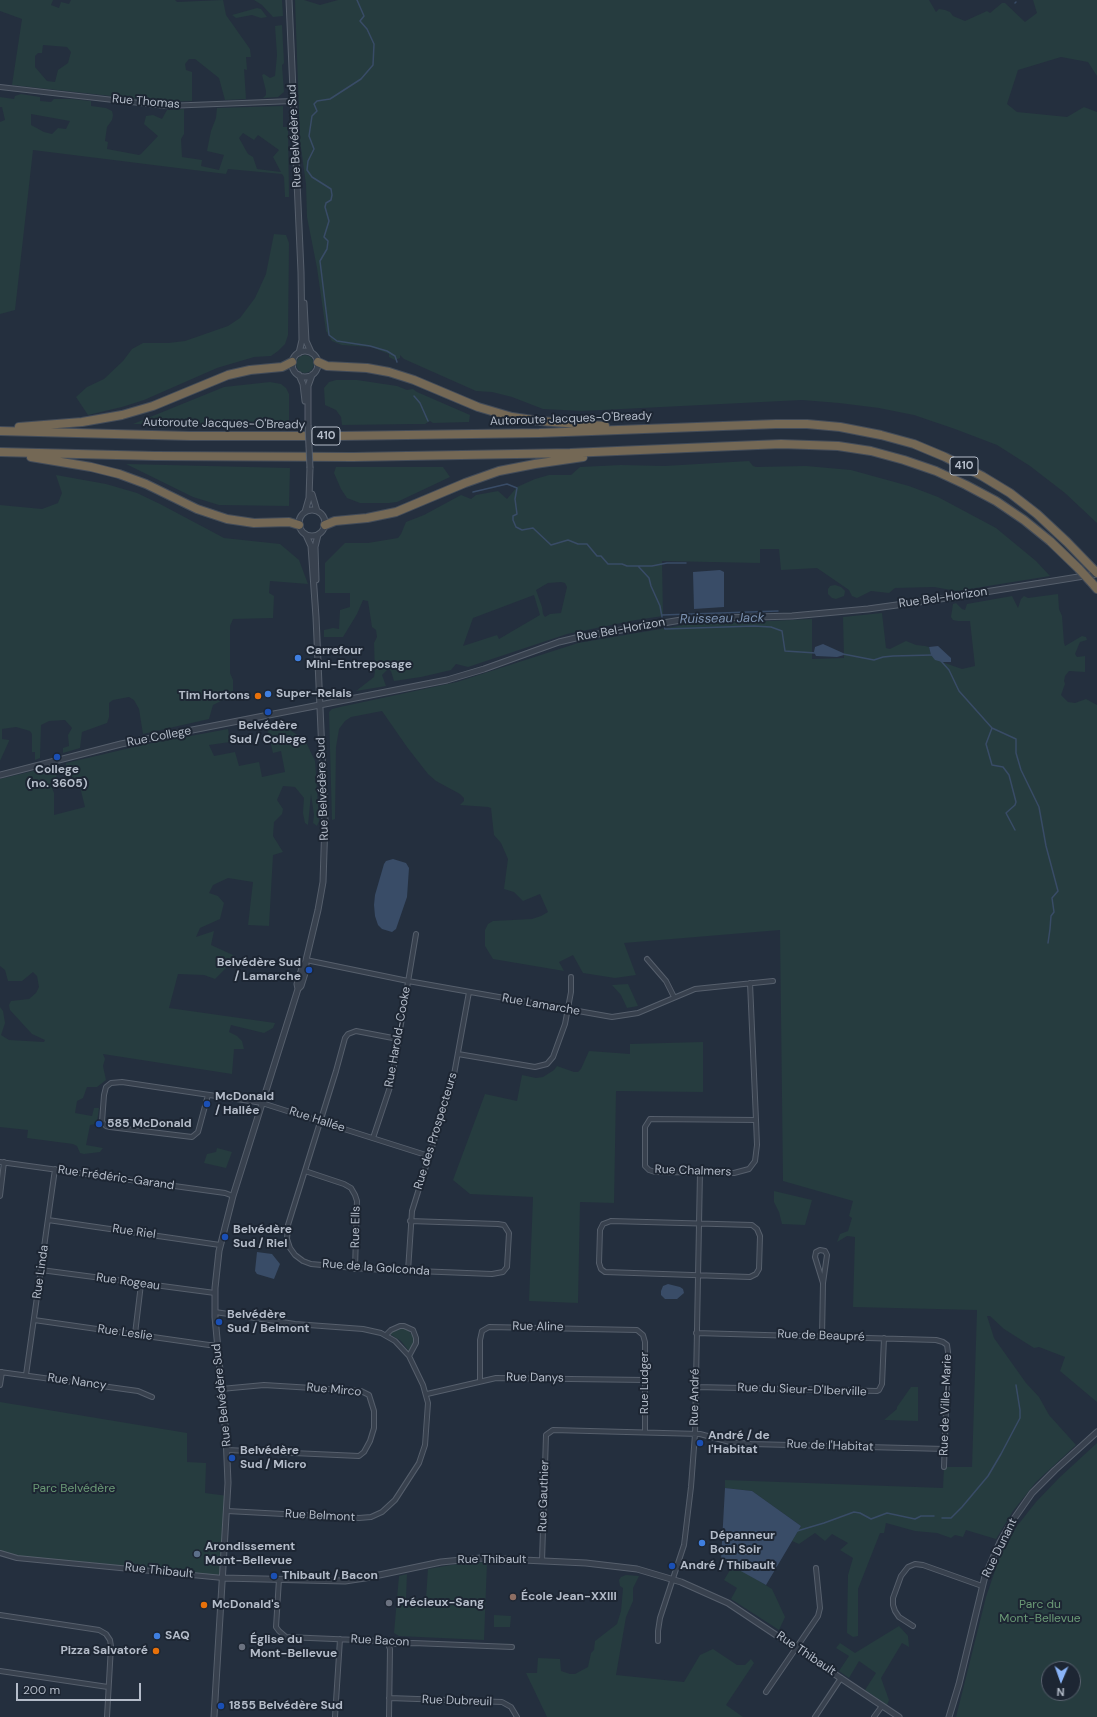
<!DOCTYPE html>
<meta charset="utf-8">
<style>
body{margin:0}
#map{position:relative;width:1097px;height:1717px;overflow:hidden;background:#242f3e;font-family:"DM Sans",sans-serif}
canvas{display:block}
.north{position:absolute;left:1041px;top:1661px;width:40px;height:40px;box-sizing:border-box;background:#1d2633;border:1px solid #59626f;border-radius:50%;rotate:182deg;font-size:11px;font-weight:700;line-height:16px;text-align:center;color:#b4bcc9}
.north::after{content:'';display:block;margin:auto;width:14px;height:18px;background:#8ab4f8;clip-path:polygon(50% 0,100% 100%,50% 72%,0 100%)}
.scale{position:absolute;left:16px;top:1683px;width:125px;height:18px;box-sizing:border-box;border:2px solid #b4bcc9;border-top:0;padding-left:5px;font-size:12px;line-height:14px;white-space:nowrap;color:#b4bcc9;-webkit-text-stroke:3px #1d2633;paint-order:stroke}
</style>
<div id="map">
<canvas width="1097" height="1717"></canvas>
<div class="north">N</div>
<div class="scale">200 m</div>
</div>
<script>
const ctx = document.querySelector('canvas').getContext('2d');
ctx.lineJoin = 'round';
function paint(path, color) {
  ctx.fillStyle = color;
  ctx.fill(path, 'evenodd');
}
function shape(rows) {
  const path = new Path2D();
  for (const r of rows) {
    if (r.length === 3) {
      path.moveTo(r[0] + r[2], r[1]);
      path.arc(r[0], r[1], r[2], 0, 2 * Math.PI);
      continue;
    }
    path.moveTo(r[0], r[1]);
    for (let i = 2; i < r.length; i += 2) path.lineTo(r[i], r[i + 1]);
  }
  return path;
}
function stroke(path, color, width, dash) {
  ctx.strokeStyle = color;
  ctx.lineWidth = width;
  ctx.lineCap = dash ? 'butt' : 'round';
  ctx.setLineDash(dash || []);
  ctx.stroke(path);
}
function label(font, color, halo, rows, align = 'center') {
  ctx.font = font + ' "DM Sans",sans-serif';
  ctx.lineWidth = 4;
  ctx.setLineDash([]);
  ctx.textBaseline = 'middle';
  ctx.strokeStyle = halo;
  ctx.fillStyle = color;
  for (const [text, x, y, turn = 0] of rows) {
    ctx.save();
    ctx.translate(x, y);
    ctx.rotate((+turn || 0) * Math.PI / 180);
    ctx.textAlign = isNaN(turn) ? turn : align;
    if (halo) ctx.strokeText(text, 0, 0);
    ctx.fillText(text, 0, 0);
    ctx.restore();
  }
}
paint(shape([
 [0,0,53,0,51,5,59,8,61,2,69,4,71,0,175,0,177,2,223,0,226,15,250,49,251,57,246,57,247,70,244,69,246,99,225,100,219,78,195,59,189,59,185,64,186,70,192,72,192,101,165,102,12,85,22,19,0,11],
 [43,45,67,47,71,52,68,63,58,70,55,82,47,81,35,67,35,56,38,53,42,53],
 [254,0,282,0,283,16,273,17,262,5],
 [295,0,304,0,320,5,338,0,929,0,936,12,939,9,945,10,950,12,953,16,965,21,987,11,990,13,1002,3,1005,3,1025,22,1037,13,1033,0,1097,0,1097,76,1088,62,1061,57,1018,70,1007,104,1017,112,1067,117,1084,107,1097,112,1097,523,1065,493,1030,466,997,445,955,429,914,415,879,408,839,403,802,400,582,411,543,409,512,397,492,392,476,391,404,359,400,355,400,358,395,360,389,357,389,354,371,347,342,345,332,341,326,331,317,268,307,217,306,184,300,141],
 [257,8,261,9,267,17,261,18,252,15,236,18,232,15],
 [282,25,284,63,282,65,284,92,278,97,263,98,266,95,266,91,262,75,264,74,270,78,275,76,277,55,275,26],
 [21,94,40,97,40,101,51,102,54,99,72,99,91,101,91,106,106,108,112,111,113,115,112,120,107,127,105,141,108,142,107,149,139,155,141,154,158,136,144,124,146,116,153,115,162,119,167,110,184,109,184,134,181,139,182,157,202,160,201,166,219,170,224,155,207,151,211,131,216,118,217,108,283,106,283,127,288,127,289,197,285,197,284,177,282,174,228,169,226,174,33,150,15,310,0,314,0,122,5,120,2,107,0,107,0,97,14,99,15,96],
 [31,114,70,121,66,129,58,128,52,134,44,132,31,125],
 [243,133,254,140,258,135,279,150,273,157,281,172,257,169,253,157,248,154,239,138],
 [274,234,286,235,289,243,288,335,285,344,278,351,271,356,254,357,217,368,144,400,122,407,88,415,76,397,87,387,104,379,123,361,132,349,143,343,168,343,185,341,228,326,240,318,255,298,266,274],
 [305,364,9],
 [336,380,357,380,397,386,407,390,413,389,417,392,470,415,469,422,433,423,430,421,425,424,414,424,342,425,341,417,336,410,325,405,324,388,329,382],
 [270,382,281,384,286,388,289,394,289,424,133,424,224,387],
 [749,461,753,466,756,467,806,466,851,470,909,486,938,497,996,528,1036,561,1050,576,957,591,934,587,895,588,889,593,871,591,857,598,852,596,849,590,817,568,781,570,779,549,760,549,760,563,662,561,663,616,636,620,567,634,468,667,456,664,451,670,421,677,394,681,391,671,388,669,382,675,386,686,356,691,374,677,375,672,374,643,377,637,376,630,372,627,368,601,363,600,357,614,343,637,324,637,324,630,333,628,339,629,340,610,350,607,350,593,325,593,325,563,345,543,368,543,398,538,401,534,406,522,424,515,461,495,471,499,476,495,498,491,507,499,517,487,535,479,549,475,571,475,580,467,621,465,664,466],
 [561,582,565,583,567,587,561,613,550,614,545,617,543,614,542,607,536,590,548,583],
 [534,595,540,615,499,639,497,635,463,646,473,618],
 [126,464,290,468,289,506,219,505,193,497],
 [336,467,443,467,450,477,397,502,389,503,360,503,347,498,341,489,334,473],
 [56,475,106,484,137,493,160,504,224,538,280,544,299,560,308,584,270,581,269,593,274,596,273,618,233,619,230,626,230,673,233,680,233,695,213,705,209,719,143,734,139,709,134,700,129,697,113,700,109,703,109,717,107,723,82,732,80,748,63,753,63,748,69,746,68,735,72,728,65,720,49,721,41,725,40,758,35,760,35,752,32,752,32,734,30,731,16,727,2,729,2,739,9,740,9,741,0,761,0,505,42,509,58,503,62,493],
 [835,585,841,587,845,591,844,596,836,599,832,598,828,594,828,589,830,586],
 [1058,594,1059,609,1062,616,1064,643,1065,646,1082,636,1086,637,1087,640,1080,642,1075,654,1077,657,1085,656,1085,672,1069,671,1065,676,1064,681,1065,684,1061,695,1068,702,1075,703,1086,699,1097,705,1097,1402,1060,1371,1065,1357,1039,1347,1034,1348,1004,1329,990,1316,987,1316,994,1338,1026,1383,1039,1397,1049,1415,1076,1445,1036,1482,1013,1511,996,1539,966,1530,963,1537,955,1535,951,1538,937,1533,915,1531,886,1523,884,1533,880,1533,858,1589,858,1636,853,1637,847,1633,848,1575,853,1558,840,1550,848,1543,832,1534,825,1541,815,1533,799,1544,792,1541,801,1526,752,1491,725,1488,725,1480,943,1488,944,1467,972,1467,977,1310,853,1307,855,1237,847,1236,837,1242,840,1234,848,1231,852,1218,849,1216,853,1201,783,1181,780,930,624,943,636,975,615,978,583,973,573,955,559,962,564,971,493,959,485,946,485,930,488,924,493,921,532,919,541,916,548,912,540,894,523,901,514,892,504,889,508,859,501,843,494,835,491,808,488,807,460,805,464,801,464,798,460,794,436,781,428,774,407,747,382,711,351,717,345,721,339,729,336,747,335,819,332,820,329,712,332,709,340,707,457,682,578,643,684,625,812,619,812,659,844,658,843,617,882,613,886,648,890,649,906,641,916,645,925,646,929,647,931,655,942,662,962,669,975,666,970,621,958,621,953,620,951,617,953,604,956,603,962,609,965,610,967,604,1012,596,1018,608,1021,599,1024,596,1028,598],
 [272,722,281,724,305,740,315,761,319,821,317,826,313,823,314,815,311,794,308,825,305,823,303,813,304,798,295,787,283,786,277,800,283,809,282,814,274,822,273,836,283,852,273,855,269,926,248,925,253,882,228,878,213,885,209,893,218,896,224,903,220,919,200,928,196,937,214,931,211,945,233,955,226,968,215,979,204,975,178,974,169,1008,275,1023,273,1028,264,1033,231,1025,229,1032,237,1036,242,1041,244,1049,234,1049,232,1074,103,1054,105,1059,103,1066,106,1080,97,1087,87,1087,83,1098,77,1101,75,1113,92,1116,94,1108,99,1108,97,1122,95,1124,90,1125,86,1145,103,1148,100,1152,84,1154,80,1153,77,1146,73,1144,27,1138,28,1130,0,1127,0,1007,3,1011,5,1023,1,1035,9,1040,44,1042,45,1040,32,1034,10,1010,9,1005,11,1001,29,999,36,993,39,987,37,976,33,972,22,981,8,981,5,970,0,966,0,779,46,768,51,775,56,773,57,781,50,783,54,793,54,815,85,807,80,787,66,769,66,763,147,744,228,729,230,742,209,745,214,756,235,752,239,766,259,762,262,777,285,772,281,751,273,753,266,723],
 [628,984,638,1006,627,1008,621,995,612,985],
 [703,1042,703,1092,616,1091,614,1203,580,1202,578,1303,529,1301,533,1197,470,1194,453,1180,485,1094,517,1101,522,1075,536,1078,543,1077,554,1070,557,1066,574,1072,578,1072,581,1069,589,1051,630,1054,630,1044],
 [217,1148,232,1152,226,1168,204,1163,207,1154,216,1152],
 [774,1191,812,1200,805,1225,782,1224,779,1212,774,1202],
 [398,1328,407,1329,413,1336,413,1346,409,1351,401,1341,390,1334],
 [911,1387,918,1387,918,1421,884,1420,897,1409,897,1407],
 [0,1402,187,1433,187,1462,206,1463,205,1493,228,1496,223,1578,17,1558,0,1553],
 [1097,1443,1097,1717,956,1717,986,1597,1001,1553,1017,1526,1036,1502,1059,1478],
 [1049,1669,1073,1669,1073,1693,1049,1693],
 [487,1562,484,1640,399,1636,394,1633,399,1576,407,1574,406,1598,426,1599,428,1569,463,1563],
 [733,1565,772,1589,785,1617,779,1630,731,1599,737,1588,724,1580],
 [626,1575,639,1576,633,1588,633,1601,626,1617,616,1675,684,1682,700,1655,713,1649,737,1665,745,1665,751,1659,754,1663,726,1705,743,1717,547,1717,526,1673,537,1673,538,1658,560,1659,561,1671,570,1674,575,1674,588,1667,591,1653,594,1650,595,1641,617,1624,621,1611,623,1588,620,1586,619,1580,621,1577],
 [494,1615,511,1616,510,1627,494,1627],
 [899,1626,908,1636,909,1647,902,1643,881,1678,889,1700,887,1705,865,1690,876,1673,859,1661,849,1678,839,1671,849,1656,836,1648,840,1643,855,1653]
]), '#263c3f');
paint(shape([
 [720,570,724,572,724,607,694,609,693,572],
 [823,644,843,653,844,655,837,657,816,656,814,652,815,647],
 [938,646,951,658,951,662,942,662,935,660,931,655,929,647],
 [393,859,406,863,409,868,407,897,396,929,392,932,382,929,378,925,375,916,374,905,375,895,384,864,386,861],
 [257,1252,272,1254,280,1264,274,1279,257,1274,255,1271],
 [668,1284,680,1287,683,1289,684,1293,677,1299,665,1299,661,1295,661,1291,663,1286],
 [725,1488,752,1491,801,1526,766,1585,721,1560]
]), '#394c67');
stroke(shape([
 [357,0,364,16,360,21,367,29,374,44,373,65,361,79,330,99,317,101,314,104,317,111,312,116,309,136,314,149,308,161,307,170,312,177,331,189,332,195,331,200,326,203,325,207,329,221,324,237,328,241,327,249,320,261,329,335,337,341,370,346,387,351,395,356,397,362],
 [1015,3,1016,2],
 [414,396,420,403,428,421],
 [473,492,507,484,517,488,515,499,517,514,513,516,513,520,516,527,522,530,533,528,551,545,568,540,578,544,587,544,597,556,601,556,608,564,622,564,627,566,652,566,667,563,686,563],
 [638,566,649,578,651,586,660,606,662,617],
 [662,615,778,611],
 [664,626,665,629,754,626,771,627,782,631,785,651,816,653],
 [843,654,874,660,883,657,893,656,932,655],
 [941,661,949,670,959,691,992,728,1016,739,1016,753,1021,770,1039,807,1046,846,1058,891,1052,898,1054,912,1051,916,1050,929,1048,943],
 [992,728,986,744,992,765,1003,767,1009,775,1016,802,1015,805,1006,813,1015,830],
 [942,1518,951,1518,962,1507,988,1476,1001,1454,1020,1418,1020,1410,1016,1385],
 [797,1531,824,1523,854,1512,860,1513,871,1519,887,1513,915,1519,921,1516,934,1516]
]), '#394c67', 1.5);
const minor = shape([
 [0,87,166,106,293,101],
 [647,959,666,981,674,997],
 [306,960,408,981,612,1017,638,1013,695,989,773,981],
 [750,983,756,1120,757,1145,755,1161,749,1169,734,1173,655,1172,649,1170,645,1166,645,1127,650,1119,756,1120],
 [398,1039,356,1031,348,1034,345,1038,336,1071,288,1225,287,1239,290,1248,295,1255,303,1261,311,1264,366,1269,492,1274,503,1272,507,1267,509,1233,504,1225,498,1224,410,1221],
 [458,1054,535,1067,547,1064,553,1057,565,1024,571,992,571,977],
 [208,1095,198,1132,192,1137,110,1127,106,1126,102,1122,104,1095,106,1087,111,1083,122,1082,250,1101,262,1103,429,1156],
 [373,1138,391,1084,416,934],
 [0,1162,225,1193,233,1196],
 [305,1171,344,1184,351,1188,355,1195,357,1201,355,1269],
 [0,1196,4,1162],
 [48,1220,220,1245],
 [611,1221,752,1225,757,1229,760,1236,759,1269,756,1274,750,1277,605,1272,601,1269,599,1263,600,1230,603,1224,611,1221],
 [41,1270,215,1293],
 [408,1271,412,1211,453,1080,469,992],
 [215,1312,295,1324,363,1329,381,1333,395,1341,409,1356,423,1385,428,1403,425,1445,419,1463,395,1500,382,1512,371,1517,359,1518,227,1511],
 [34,1320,209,1345,217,1345],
 [696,1333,936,1340,943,1342,947,1345,948,1352,944,1467],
 [135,1334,141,1284],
 [386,1335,391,1330,400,1326,404,1326,413,1330,416,1338,416,1343,409,1356],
 [822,1336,823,1283,827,1255,825,1251,820,1250,816,1252,815,1257,823,1283],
 [0,1372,138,1391,152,1397],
 [26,1375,55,1169],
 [480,1380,480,1340,482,1331,489,1327,637,1330,643,1335,645,1342,645,1432],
 [0,1385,2,1372],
 [696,1387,877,1391,879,1390,882,1384,884,1338],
 [221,1389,264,1385,361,1391,369,1395,374,1411,374,1428,370,1441,364,1452,359,1456,227,1450],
 [427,1394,496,1378,645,1380],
 [0,1553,17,1558,223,1578],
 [542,1561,546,1435,553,1430,700,1434,730,1442,751,1444,945,1449],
 [279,1579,276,1627,279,1631,286,1637,381,1641,388,1644,413,1643,512,1647],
 [0,1615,99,1630,106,1634,110,1640,111,1646,107,1717],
 [913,1626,899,1617,895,1611,893,1605,893,1598,901,1576,908,1567,915,1564,923,1565,982,1586],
 [658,1641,658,1631,660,1618,684,1545,691,1487,695,1434,700,1172],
 [388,1644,390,1649,389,1717],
 [0,1671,108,1687],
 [766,1692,818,1616,820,1608,816,1568],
 [389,1698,502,1702,511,1707,517,1717],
 [335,1717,340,1639],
 [815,1717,841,1678],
 [874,1717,882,1706]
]);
const tertiary = shape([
 [289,0,301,272,302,340,299,353],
 [304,303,306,341,311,352],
 [305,364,13],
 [299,375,303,384,305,401],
 [308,425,308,386,312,375],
 [312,494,317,511],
 [312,523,13],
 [305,512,309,498,310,468],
 [316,580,315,547,318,535],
 [0,775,121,744,447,680,484,669,559,642,580,637,687,619,792,616,868,609,954,597,1097,574],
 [298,989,297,984,302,968,306,961],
 [223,1578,345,1581,365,1578,441,1562,481,1558,586,1563,637,1569,681,1582,728,1603,899,1717],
 [214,1717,228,1483,226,1435,215,1317,215,1288,219,1251,233,1196,298,989,301,986,306,970,306,960,318,910,323,882,325,821,316,617,311,546,306,535],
 [949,1717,959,1684,985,1576,1000,1542,1011,1523,1032,1493,1055,1470,1097,1432]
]);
const motorway = shape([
 [318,362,327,366,367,368,389,372,414,380,478,407,512,417,540,421,605,426],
 [19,427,82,422,122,415,153,406,228,375,250,370,282,367,292,362],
 [0,431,190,436,341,436,539,433,776,424,807,424,840,427,881,435,914,444,945,457,982,476,1010,493,1037,514,1067,542,1097,573],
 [0,452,155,456,353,457,570,453,781,444,838,446,871,451,904,460,936,471,966,485,996,501,1024,520,1050,541,1079,569],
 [31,457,91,467,119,474,146,484,197,509,227,519,254,523,289,522,299,525],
 [325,525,335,521,367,518,396,512,465,483,499,471,535,464,583,457],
 [1091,582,1097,589]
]);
stroke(minor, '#565f6c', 6);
stroke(tertiary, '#565f6c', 7);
stroke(motorway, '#434c59', 10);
stroke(minor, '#38414e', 4);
stroke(tertiary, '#38414e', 5);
stroke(motorway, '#746855', 8);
const tertiaryBridge = shape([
 [308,425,310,468]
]);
const motorwayBridge = shape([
 [1079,569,1091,582]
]);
stroke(tertiaryBridge, '#565f6c', 7, []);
stroke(motorwayBridge, '#434c59', 10, []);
stroke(tertiaryBridge, '#38414e', 5);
stroke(motorwayBridge, '#746855', 8);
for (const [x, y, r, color] of [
 [298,658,4,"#3f7fe0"],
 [268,694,4,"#3f7fe0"],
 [258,696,4,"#e8710a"],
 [268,712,4,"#1a4fb4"],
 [57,757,4,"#1a4fb4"],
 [309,970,4,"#1a4fb4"],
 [207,1104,4,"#1a4fb4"],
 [99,1124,4,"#1a4fb4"],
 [225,1237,4,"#1a4fb4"],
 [219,1322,4,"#1a4fb4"],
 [700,1443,4,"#1a4fb4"],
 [232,1458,4,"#1a4fb4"],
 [702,1543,4,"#3f7fe0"],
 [197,1554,4,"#5c6f8a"],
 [672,1566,4,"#1a4fb4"],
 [274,1576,4,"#1a4fb4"],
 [513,1597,4,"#8d6e63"],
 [389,1603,4,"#6b7280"],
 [204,1605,4,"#e8710a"],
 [157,1636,4,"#3f7fe0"],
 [242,1647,4,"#6b7280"],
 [156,1651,4,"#e8710a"],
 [221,1706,4,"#1a4fb4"]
]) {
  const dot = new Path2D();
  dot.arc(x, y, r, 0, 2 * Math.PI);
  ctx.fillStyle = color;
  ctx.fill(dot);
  stroke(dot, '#1d2633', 1.5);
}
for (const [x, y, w] of [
 [326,436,28],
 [964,466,28]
]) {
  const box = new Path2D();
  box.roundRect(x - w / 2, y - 9, w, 18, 3);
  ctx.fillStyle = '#1d2633';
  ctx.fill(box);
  stroke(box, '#b4bcc9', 1);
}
label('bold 11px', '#b4bcc9', null, [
 ["410",326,436],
 ["410",964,466]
]);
label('12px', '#b4bcc9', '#1d2633', [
 ["Rue Thomas",146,102,5],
 ["Rue Belvédère Sud",295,136,-93],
 ["Autoroute Jacques-O'Bready",571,419,-2],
 ["Autoroute Jacques-O'Bready",224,424,1],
 ["Rue Bel-Horizon",943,598,-8],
 ["Rue Bel-Horizon",621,630,-10],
 ["Rue College",159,737,-11],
 ["Rue Belvédère Sud",323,789,-92],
 ["Rue Lamarche",541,1005,10],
 ["Rue Harold-Cooke",398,1037,-80],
 ["Rue Hallée",317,1120,18],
 ["Rue des Prospecteurs",436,1131,-73],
 ["Rue Chalmers",693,1171,2],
 ["Rue Frédéric-Garand",116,1178,8],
 ["Rue Ells",356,1227,-89],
 ["Rue Riel",134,1232,8],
 ["Rue de la Golconda",376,1268,4],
 ["Rue Linda",41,1272,-82],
 ["Rue Rogeau",128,1282,8],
 ["Rue Aline",538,1327,1],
 ["Rue Leslie",125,1333,8],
 ["Rue de Beaupré",821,1336,2],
 ["Rue Danys",535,1378,1],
 ["Rue Nancy",77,1382,8],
 ["Rue Ludger",645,1383,-90],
 ["Rue Mirco",334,1390,5],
 ["Rue du Sieur-D'Iberville",802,1390,2],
 ["Rue Belvédère Sud",222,1395,-96],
 ["Rue André",695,1397,-89],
 ["Rue de Ville-Marie",946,1405,-88],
 ["Rue de l'Habitat",830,1446,2],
 ["Rue Gauthier",544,1496,-88],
 ["Rue Belmont",320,1516,3],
 ["Rue Dunant",1000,1548,-64],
 ["Rue Thibault",492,1560],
 ["Rue Thibault",159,1571,6],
 ["Rue Bacon",380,1641,3],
 ["Rue Thibault",806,1654,34],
 ["Rue Dubreuil",457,1701,2]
]);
label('bold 12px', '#b4bcc9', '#1d2633', [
 ["Carrefour",306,651],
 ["Mini-Entreposage",306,665],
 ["Super-Relais",276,694],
 ["Tim Hortons",250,696,"right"],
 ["Belvédère",268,726,"center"],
 ["Sud / College",268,740,"center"],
 ["College",57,770,"center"],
 ["(no. 3605)",57,784,"center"],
 ["Belvédère Sud",301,963,"right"],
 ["/ Lamarche",301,977,"right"],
 ["McDonald",215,1097],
 ["/ Hallée",215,1111],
 ["585 McDonald",107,1124],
 ["Belvédère",233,1230],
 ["Sud / Riel",233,1244],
 ["Belvédère",227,1315],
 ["Sud / Belmont",227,1329],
 ["André / de",708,1436],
 ["l'Habitat",708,1450],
 ["Belvédère",240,1451],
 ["Sud / Micro",240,1465],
 ["Dépanneur",710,1536],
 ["Boni Soir",710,1550],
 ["Arondissement",205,1547],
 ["Mont-Bellevue",205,1561],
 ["André / Thibault",680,1566],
 ["Thibault / Bacon",282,1576],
 ["École Jean-XXIII",521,1597],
 ["Précieux-Sang",397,1603],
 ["McDonald's",212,1605],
 ["SAQ",165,1636],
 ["Église du",250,1640],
 ["Mont-Bellevue",250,1654],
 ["Pizza Salvatoré",148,1651,"right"],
 ["1855 Belvédère Sud",229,1706]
], 'left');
label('12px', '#6b9a76', '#1d2633', [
 ["Parc Belvédère",74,1489],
 ["Parc du",1040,1605],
 ["Mont-Bellevue",1040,1619]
]);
label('italic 13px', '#7c92b1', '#1d2633', [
 ["Ruisseau Jack",722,619,-1]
]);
</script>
